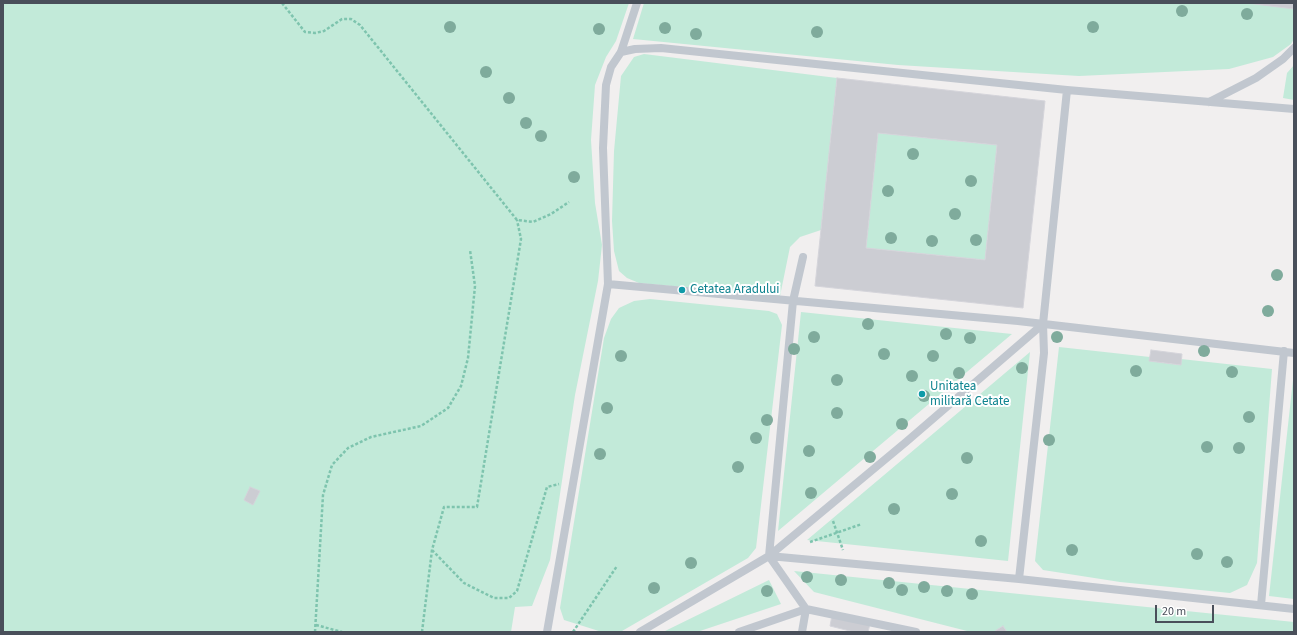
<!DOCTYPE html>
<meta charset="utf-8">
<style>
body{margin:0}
#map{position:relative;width:1297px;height:635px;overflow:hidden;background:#f1efef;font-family:"Source Sans 3",sans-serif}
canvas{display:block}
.frame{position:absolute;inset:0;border:4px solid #494f5a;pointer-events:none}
.scale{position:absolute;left:1155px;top:605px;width:59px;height:18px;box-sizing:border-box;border:2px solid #494f5a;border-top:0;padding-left:5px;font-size:12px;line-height:14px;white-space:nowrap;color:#494f5a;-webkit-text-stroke:3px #fff;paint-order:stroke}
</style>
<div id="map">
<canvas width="1297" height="635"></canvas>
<div class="frame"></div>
<div class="scale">20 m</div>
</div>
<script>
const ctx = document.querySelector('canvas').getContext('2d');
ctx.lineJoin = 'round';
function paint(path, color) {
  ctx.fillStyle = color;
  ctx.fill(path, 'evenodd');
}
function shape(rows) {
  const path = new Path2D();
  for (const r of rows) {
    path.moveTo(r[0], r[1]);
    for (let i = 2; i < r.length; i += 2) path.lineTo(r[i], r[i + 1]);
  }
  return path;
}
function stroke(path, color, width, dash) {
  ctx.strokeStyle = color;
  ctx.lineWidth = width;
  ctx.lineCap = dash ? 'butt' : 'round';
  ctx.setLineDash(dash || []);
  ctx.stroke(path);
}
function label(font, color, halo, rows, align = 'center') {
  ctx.font = font + ' "Source Sans 3",sans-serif';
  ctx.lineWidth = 4;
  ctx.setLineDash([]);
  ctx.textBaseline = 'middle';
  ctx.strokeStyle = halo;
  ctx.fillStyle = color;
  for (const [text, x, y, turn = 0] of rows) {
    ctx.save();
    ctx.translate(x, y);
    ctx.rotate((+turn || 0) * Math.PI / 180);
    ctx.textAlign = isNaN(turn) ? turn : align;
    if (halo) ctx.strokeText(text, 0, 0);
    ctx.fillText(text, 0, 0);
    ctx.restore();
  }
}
paint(shape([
 [3,3,629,3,616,41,606,57,595,85,591,140,595,203,602,245,598,281,575,395,550,560,532,606,515,607,511,632,3,632],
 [644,3,1294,3,1294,39,1291,44,1273,57,1229,69,1079,76,898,65,633,39],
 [644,54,837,78,821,230,800,237,790,247,780,296,639,283,627,278,619,271,614,251,612,221,614,151,621,76,634,57],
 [1294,65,1294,100,1283,98,1287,73],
 [878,133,997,145,985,260,866,248],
 [650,299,769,311,777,314,782,325,756,548,748,558,622,631,602,632,564,620,560,608,604,338,611,319,619,308,634,301],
 [801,312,1012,334,778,531],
 [1059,347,1150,357,1150,361,1180,365,1181,359,1272,369,1257,563,1247,585,1230,593,1120,582,1043,570,1035,561],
 [1030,352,1008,561,807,540],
 [1294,371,1294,599,1269,596],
 [794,571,1294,622,1294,632,1007,632,1003,626,995,631,995,632,971,632,814,592],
 [769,580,781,604,697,632,663,632]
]), '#c2ead9');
const building = shape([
 [1247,3,1294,3,1294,9,1247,3],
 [837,78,1045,101,1023,308,815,286,837,78],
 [878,133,997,145,985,260,866,248,878,133],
 [1151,350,1182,354,1181,365,1149,361,1151,350],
 [250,487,260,491,253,505,244,500,250,487],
 [832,615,870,624,868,632,854,632,830,626,832,615],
 [1003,626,1007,632,995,632,995,631,1003,626]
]);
paint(building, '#cccdd3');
stroke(building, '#d4d4da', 1);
stroke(shape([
 [282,3,305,32,315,33,324,31,342,19,351,19,360,25,517,220,533,222,551,214,569,202],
 [833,521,843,550],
 [810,542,862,524],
 [432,550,464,583,494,598,509,598,517,591,547,487,559,484],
 [316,625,342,632],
 [315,632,323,495,332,465,348,448,371,437,421,426,448,408,461,386,468,358,475,286,470,250],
 [422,632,432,550,444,507,477,507,521,239,517,220],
 [573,632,617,566]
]), '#7ec4ae', 2.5, [3, 2]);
stroke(shape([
 [621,52,635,49,661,48,1067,90,1294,109],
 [1209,102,1256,78,1283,59,1294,48],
 [608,284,1018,321,1294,353],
 [769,556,1019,579,1294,609],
 [1019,579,1044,353,1043,324,1067,90],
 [1261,605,1284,351],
 [547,632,608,284,603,148,606,85,611,67,621,52,637,3],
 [640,632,769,556,906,442,1043,324],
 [739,632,806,609,916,632],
 [802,632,806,609,769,556,793,301,803,257]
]), '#c1c7cf', 8);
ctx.fillStyle = '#7fab9c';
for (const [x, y] of [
 [1182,11],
 [1247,14],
 [450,27],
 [1093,27],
 [665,28],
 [599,29],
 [817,32],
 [696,34],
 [486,72],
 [509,98],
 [526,123],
 [541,136],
 [913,154],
 [574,177],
 [971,181],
 [888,191],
 [955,214],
 [891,238],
 [976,240],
 [932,241],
 [1277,275],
 [1268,311],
 [868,324],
 [946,334],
 [814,337],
 [1057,337],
 [970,338],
 [794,349],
 [1204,351],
 [884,354],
 [621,356],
 [933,356],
 [1022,368],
 [1136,371],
 [1232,372],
 [959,373],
 [912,376],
 [837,380],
 [924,396],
 [607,408],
 [837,413],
 [1249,417],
 [767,420],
 [902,424],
 [756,438],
 [1049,440],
 [1207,447],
 [1239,448],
 [809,451],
 [600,454],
 [870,457],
 [967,458],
 [738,467],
 [811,493],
 [952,494],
 [894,509],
 [981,541],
 [1072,550],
 [1197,554],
 [1227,562],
 [691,563],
 [807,577],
 [841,580],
 [889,583],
 [924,587],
 [654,588],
 [902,590],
 [767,591],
 [947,591],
 [972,594]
]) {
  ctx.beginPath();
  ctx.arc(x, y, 6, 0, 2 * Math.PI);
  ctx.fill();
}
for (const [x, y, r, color] of [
 [682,290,4,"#0f9aa8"],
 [922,394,4,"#0f9aa8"]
]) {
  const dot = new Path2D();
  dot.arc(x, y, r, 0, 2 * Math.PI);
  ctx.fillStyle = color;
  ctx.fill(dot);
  stroke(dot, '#fff', 1.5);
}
label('13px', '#0d838f', '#fff', [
 ["Cetatea Aradului",690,290],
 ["Unitatea",930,387],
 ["militară Cetate",930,402]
], 'left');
</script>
